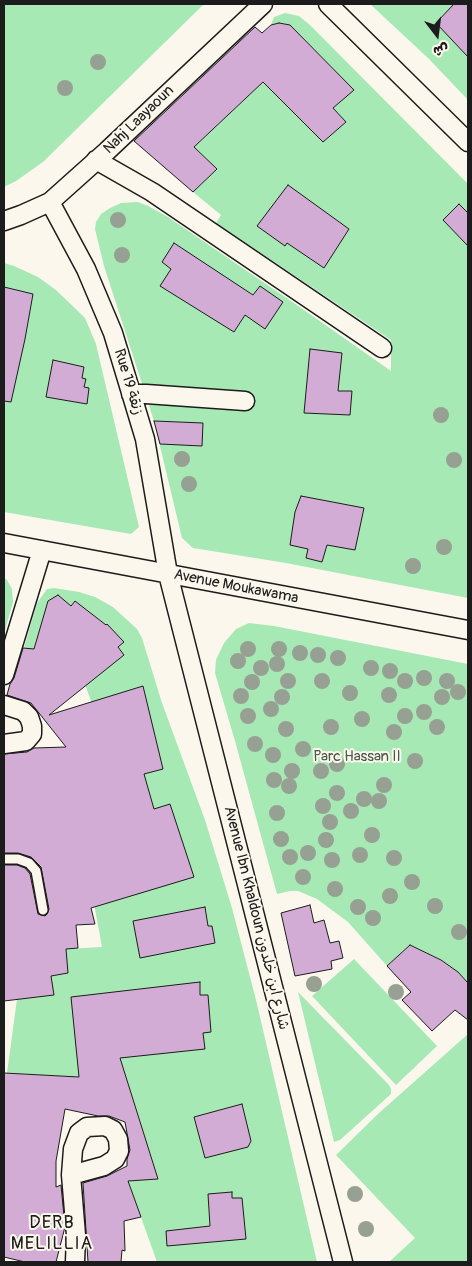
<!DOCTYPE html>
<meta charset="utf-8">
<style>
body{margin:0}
#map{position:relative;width:472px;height:1266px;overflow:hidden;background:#fbf7ec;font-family:Pangolin,"Playpen Sans Arabic",sans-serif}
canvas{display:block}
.frame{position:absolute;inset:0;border:5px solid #1c1c1c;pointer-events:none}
.north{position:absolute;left:412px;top:10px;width:50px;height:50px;-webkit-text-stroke:4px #fbf7ec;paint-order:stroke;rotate:165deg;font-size:14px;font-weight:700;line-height:20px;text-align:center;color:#1c1c1c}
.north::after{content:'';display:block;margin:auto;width:18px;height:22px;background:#1c1c1c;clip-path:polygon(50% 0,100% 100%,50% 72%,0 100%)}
</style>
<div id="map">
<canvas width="472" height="1266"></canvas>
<div class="frame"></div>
<div class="north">ش</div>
</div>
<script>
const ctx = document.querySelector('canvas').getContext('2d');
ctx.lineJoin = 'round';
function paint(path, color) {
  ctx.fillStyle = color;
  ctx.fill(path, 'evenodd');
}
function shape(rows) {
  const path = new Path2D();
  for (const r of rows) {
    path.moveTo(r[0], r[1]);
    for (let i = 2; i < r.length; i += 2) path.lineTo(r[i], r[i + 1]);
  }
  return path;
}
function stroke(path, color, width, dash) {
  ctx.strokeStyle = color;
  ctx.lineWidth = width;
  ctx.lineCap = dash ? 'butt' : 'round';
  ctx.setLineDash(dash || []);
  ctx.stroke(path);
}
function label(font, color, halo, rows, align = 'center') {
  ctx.font = font + ' Pangolin,"Playpen Sans Arabic",sans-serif';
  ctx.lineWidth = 4;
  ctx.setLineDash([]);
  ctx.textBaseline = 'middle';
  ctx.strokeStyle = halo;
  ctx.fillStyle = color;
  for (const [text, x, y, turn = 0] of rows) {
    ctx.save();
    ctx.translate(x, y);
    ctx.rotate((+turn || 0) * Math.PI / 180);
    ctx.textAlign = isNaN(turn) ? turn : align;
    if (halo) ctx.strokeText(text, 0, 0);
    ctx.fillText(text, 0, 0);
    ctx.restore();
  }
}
paint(shape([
 [4,4,204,4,43,162,16,181,4,187],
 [370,4,468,4,468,100,429,59],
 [285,13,299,16,310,25,468,184,468,598,286,563,193,548,182,538,154,421,104,266,95,229,96,222,101,214,110,208,121,203,138,202,148,206,168,217,304,310,391,371,391,340,216,223,221,215,193,192,217,169,194,147,263,82,323,142,346,122,333,108,353,89,290,25,279,23,271,25,274,17],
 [4,263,14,266,38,277,56,290,85,318,96,344,139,527,131,534,4,512],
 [4,578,7,580,12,589,13,602,4,634],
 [54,588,79,592,95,597,113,607,137,629,142,638,162,703,205,820,232,908,257,1004,317,1262,157,1262,128,1181,158,1179,127,1080,7,1073,17,999,66,949,102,947,93,898,92,704,86,687,69,665,24,648,37,603,47,589],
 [249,623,274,626,468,664,468,983,458,972,441,960,410,945,387,966,348,922,317,899,298,891,290,891,277,894,235,741,215,673,216,660,224,643,236,629],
 [354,959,437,1046,396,1085,312,996],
 [298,992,389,1085,391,1089,391,1094,340,1140,334,1142],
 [468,1034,468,1262,389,1262,415,1238,336,1155,379,1113]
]), '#a6e9b4');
const building = shape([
 [454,4,468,4,468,57,436,23,454,4],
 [279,23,290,25,354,90,333,108,346,122,323,142,263,82,194,147,217,169,193,192,134,141,255,27,262,33,271,25,279,23],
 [288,185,349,229,324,268,287,243,285,246,257,226,288,185],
 [459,204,468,213,468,246,443,220,459,204],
 [174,243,253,295,260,286,283,302,265,329,245,315,234,332,160,286,171,269,162,262,174,243],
 [4,287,33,294,25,339,11,402,4,401,4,287],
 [310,349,342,353,338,391,352,391,350,415,304,413,310,349],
 [53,360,84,367,82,378,86,379,84,387,89,388,87,404,46,397,53,360],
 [154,421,203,423,202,446,160,444,154,421],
 [301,496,364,508,355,550,327,545,322,562,306,558,308,549,290,545,295,512,301,496],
 [58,595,71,606,75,601,106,625,107,624,124,642,118,647,124,655,49,715,143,686,163,769,144,774,154,809,170,804,194,877,91,908,95,924,76,925,78,948,66,949,68,973,51,976,54,995,4,1001,4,865,17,865,25,868,30,874,38,914,45,916,47,914,49,909,41,867,31,857,18,853,4,853,4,754,27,752,34,748,66,747,31,703,7,695,10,684,14,678,23,648,34,649,48,601,58,595],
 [310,905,314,923,324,920,330,943,339,941,343,958,331,961,332,969,295,976,281,913,310,905],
 [205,907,208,926,212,926,215,943,140,958,133,921,205,907],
 [410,945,441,960,458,972,468,983,468,1020,455,1010,432,1031,402,1000,411,992,387,966,410,945],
 [200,982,200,995,208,995,211,1032,203,1033,205,1049,120,1058,158,1179,128,1181,141,1217,124,1221,125,1251,122,1250,121,1262,88,1262,83,1183,107,1176,127,1166,127,1159,130,1150,125,1122,109,1116,98,1116,65,1109,56,1161,56,1187,61,1185,65,1227,56,1262,25,1262,4,1257,4,1073,79,1077,71,997,200,982],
 [242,1104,251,1141,248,1147,205,1158,194,1117,242,1104],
 [232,1192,232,1198,242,1198,246,1239,167,1246,166,1231,210,1226,208,1194,232,1192]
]);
paint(building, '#d2acd4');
stroke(building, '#1c1c1c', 1);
const service = shape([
 [4,859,18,859,29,863,36,871,43,910]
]);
const minor = shape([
 [328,4,468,142],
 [96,160,152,192,382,348],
 [50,202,86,269,113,333,145,439,168,574,343,1262],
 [4,221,21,215,50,202,107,151,263,4],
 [131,394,146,394,245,401],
 [4,543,468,630],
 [4,675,42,550],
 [4,705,23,711,29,717,32,726,32,734,26,741,4,744],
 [71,1175,104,1166,115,1159,119,1151,118,1139,113,1130,105,1126,87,1127,79,1133,73,1149,71,1175,76,1235,75,1262]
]);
stroke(service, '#1c1c1c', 12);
stroke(minor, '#1c1c1c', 21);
stroke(service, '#fbf7ec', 9);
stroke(minor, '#fbf7ec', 18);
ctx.fillStyle = '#97a193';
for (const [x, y] of [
 [98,62],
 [65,88],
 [118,220],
 [122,255],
 [441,415],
 [182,459],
 [454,460],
 [189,484],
 [444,547],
 [413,566],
 [248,649],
 [279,649],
 [300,653],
 [318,655],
 [338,658],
 [238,661],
 [277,664],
 [261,668],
 [371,668],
 [390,671],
 [424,678],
 [288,681],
 [322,681],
 [405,681],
 [447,681],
 [252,682],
 [458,692],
 [350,693],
 [389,695],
 [241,696],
 [282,697],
 [442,697],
 [271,709],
 [424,712],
 [248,716],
 [405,716],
 [362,719],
 [331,727],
 [437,727],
 [286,729],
 [394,732],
 [255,744],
 [303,749],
 [273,755],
 [415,761],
 [337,764],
 [292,771],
 [321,771],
 [274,780],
 [384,785],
 [289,786],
 [337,793],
 [364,799],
 [379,801],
 [323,806],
 [351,811],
 [277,813],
 [330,822],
 [372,835],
 [281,839],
 [326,840],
 [308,853],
 [360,855],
 [290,857],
 [394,858],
 [332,860],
 [303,877],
 [412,882],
 [335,889],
 [390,896],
 [435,906],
 [358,907],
 [373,918],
 [459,932],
 [314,984],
 [396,992],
 [355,1194],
 [366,1229]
]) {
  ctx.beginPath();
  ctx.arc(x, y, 8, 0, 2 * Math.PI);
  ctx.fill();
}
label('15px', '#1c1c1c', '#fbf7ec', [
 ["Nahj Laayaoun",139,120,-44],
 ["Rue 19 زنقة",128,382,73],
 ["Avenue Moukawama",236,587,11],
 ["Avenue Ibn Khaldoun شارع ابن خلدون",256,918,76]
]);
label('15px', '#455a4a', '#fbf7ec', [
 ["Parc Hassan II",357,757]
]);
ctx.letterSpacing = '1px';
label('18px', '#1c1c1c', '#fbf7ec', [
 ["DERB",52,1223],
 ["MELILLIA",52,1244]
]);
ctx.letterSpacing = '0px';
</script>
